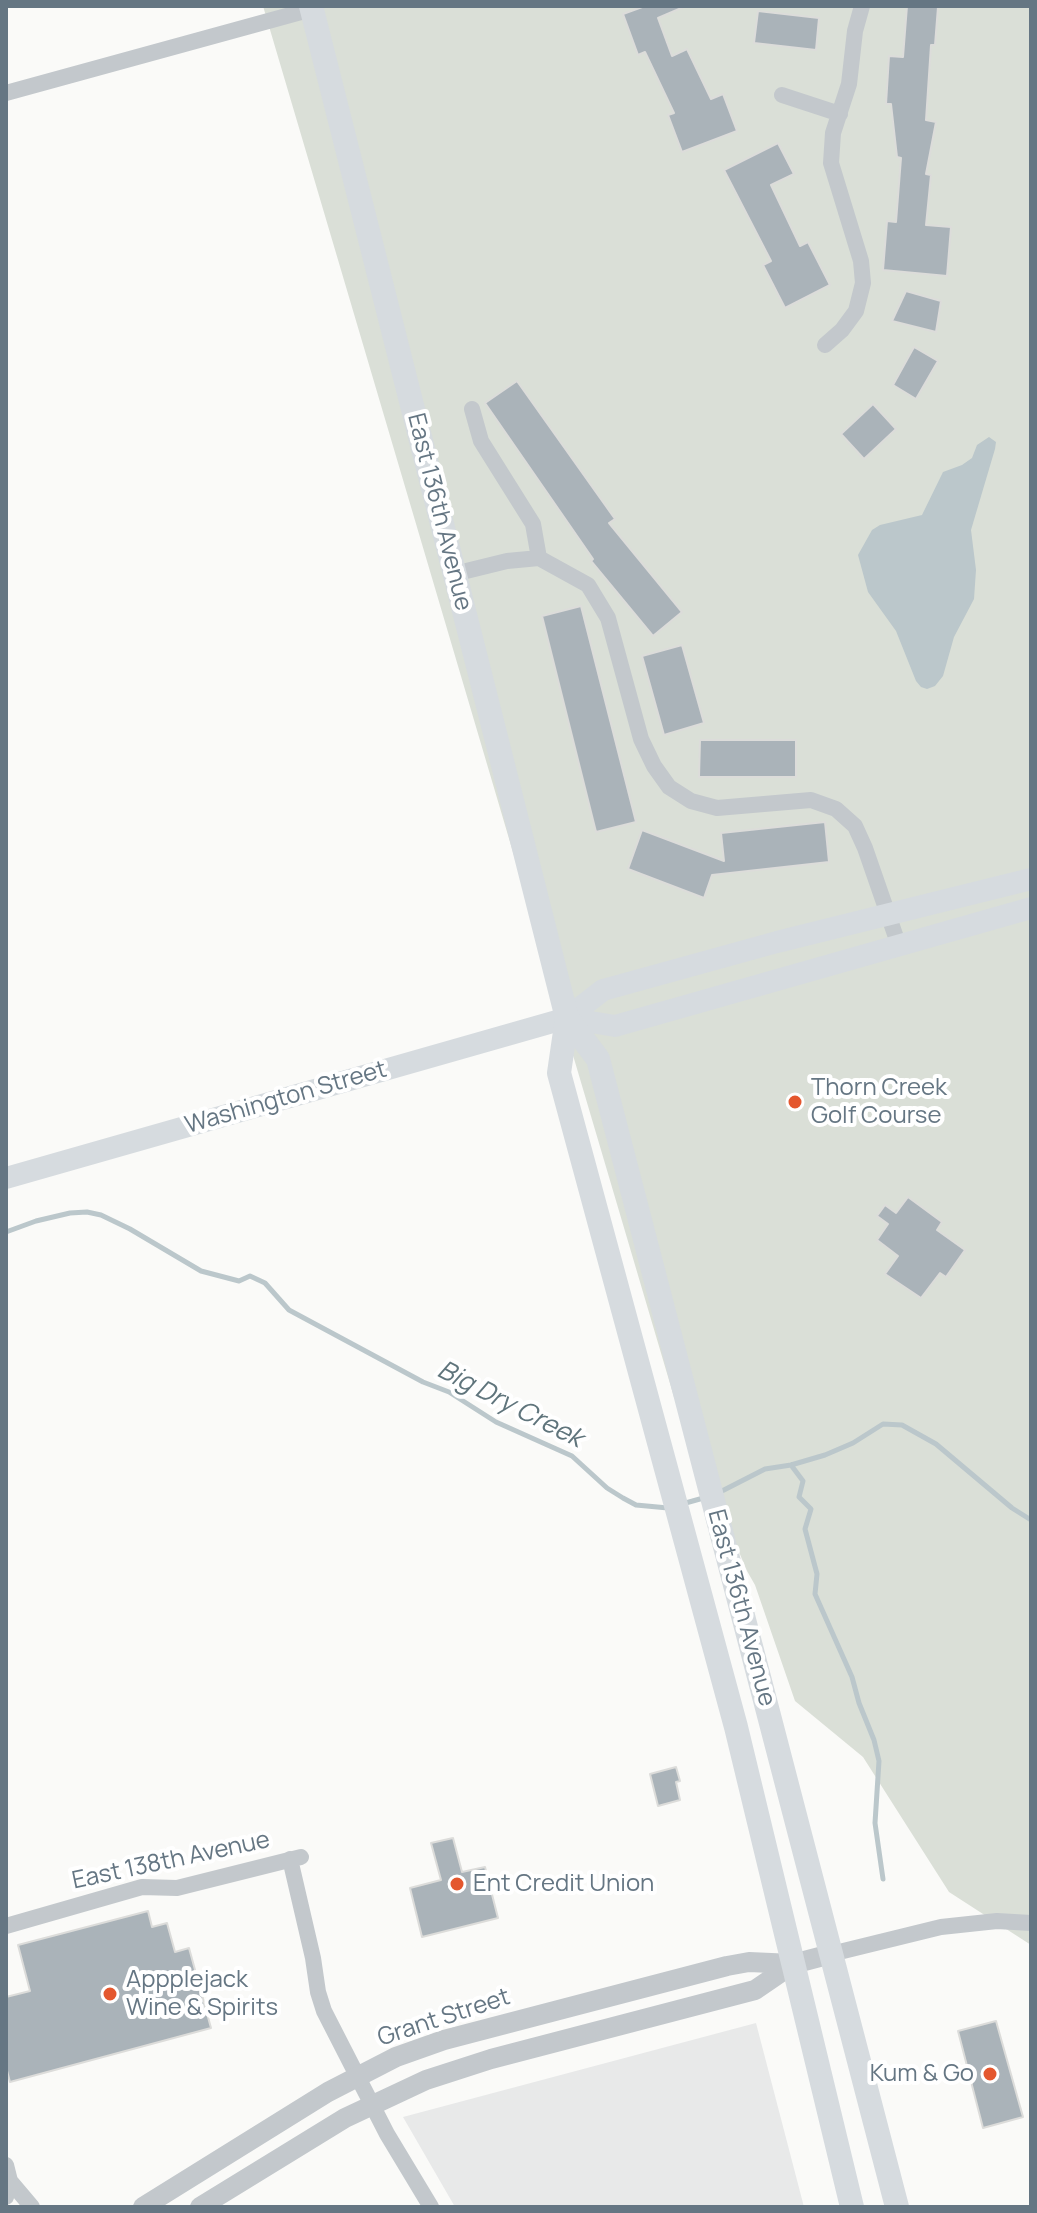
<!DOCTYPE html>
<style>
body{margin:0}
#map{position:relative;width:1037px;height:2213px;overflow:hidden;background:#fafaf8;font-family:Manrope,sans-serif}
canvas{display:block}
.frame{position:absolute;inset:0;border:8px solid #657683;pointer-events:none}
</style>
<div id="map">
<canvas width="1037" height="2213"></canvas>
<div class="frame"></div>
</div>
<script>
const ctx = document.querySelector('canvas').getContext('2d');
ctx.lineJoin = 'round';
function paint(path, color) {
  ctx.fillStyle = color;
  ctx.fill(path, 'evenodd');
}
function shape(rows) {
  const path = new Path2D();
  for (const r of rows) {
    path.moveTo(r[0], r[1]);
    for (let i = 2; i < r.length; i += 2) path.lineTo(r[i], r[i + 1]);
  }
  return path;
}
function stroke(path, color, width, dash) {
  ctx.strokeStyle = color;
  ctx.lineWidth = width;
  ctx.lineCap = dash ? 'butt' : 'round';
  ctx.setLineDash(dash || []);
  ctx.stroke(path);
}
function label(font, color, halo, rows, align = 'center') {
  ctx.font = font + ' Manrope,sans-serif';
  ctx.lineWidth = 8;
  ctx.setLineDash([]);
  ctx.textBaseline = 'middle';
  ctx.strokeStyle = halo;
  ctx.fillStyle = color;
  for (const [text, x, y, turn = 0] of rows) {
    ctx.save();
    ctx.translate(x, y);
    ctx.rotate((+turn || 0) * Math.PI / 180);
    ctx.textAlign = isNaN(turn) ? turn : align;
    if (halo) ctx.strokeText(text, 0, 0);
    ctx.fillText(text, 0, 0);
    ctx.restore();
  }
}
paint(shape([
 [756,2023,804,2207,455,2207,403,2117]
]), '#e8e9e9');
paint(shape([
 [263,6,1031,6,1031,1945,949,1892,863,1757,795,1701,755,1585,747,1571,674,1397]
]), '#dadfd7');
paint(shape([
 [989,437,996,442,995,449,971,530,976,570,974,599,954,637,943,676,935,686,927,689,921,687,916,681,896,631,868,592,858,555,872,530,880,525,922,515,943,472,962,465,972,458,977,445]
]), '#bbc7cb');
stroke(shape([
 [6,1232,36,1221,70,1213,87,1212,101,1215,130,1229,201,1271,239,1281,250,1276,265,1283,289,1310,423,1382,449,1392,496,1422,572,1456,607,1488,623,1498,636,1505,668,1508],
 [791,1465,803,1481,799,1497,811,1509,805,1529,817,1574,815,1594,852,1677,859,1703,874,1740,879,1761,875,1823,883,1879],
 [720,1492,765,1469,791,1465,825,1455,853,1443,883,1424,902,1425,936,1444,1012,1508,1031,1520],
 [682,1504,707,1497]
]), '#bbc7cb', 5);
const building = shape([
 [645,6,686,6,658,18,672,56,687,49,711,99,723,94,737,131,682,152,668,115,674,113,645,52,638,55,623,14,645,6],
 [907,6,938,7,935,45,931,45,926,120,936,122,926,174,931,175,926,225,951,227,947,276,883,270,887,221,896,222,901,158,897,157,891,104,886,104,889,56,903,57,907,6],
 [758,11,819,18,816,50,754,43,758,11],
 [778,143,794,174,771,185,800,246,808,242,830,285,785,308,763,265,771,261,724,170,778,143],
 [906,291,941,301,936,332,892,321,906,291],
 [914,347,938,361,916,399,893,385,914,347],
 [517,381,615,519,609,523,682,612,653,636,591,561,593,559,485,403,517,381],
 [873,404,896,429,864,459,841,434,873,404],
 [581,606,636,822,596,832,542,616,581,606],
 [682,645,704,723,664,735,642,656,682,645],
 [700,740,796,740,796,777,699,777,700,740],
 [825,822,829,862,712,875,704,898,628,869,642,830,724,861,721,833,825,822],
 [908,1197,942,1222,937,1230,965,1250,946,1277,940,1273,921,1298,885,1274,898,1256,877,1240,888,1224,877,1216,885,1205,896,1213,908,1197],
 [676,1767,680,1781,676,1782,680,1800,658,1806,650,1774,676,1767],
 [453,1838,462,1872,485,1867,498,1918,422,1937,410,1888,441,1880,431,1843,453,1838],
 [148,1911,152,1927,167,1923,175,1952,189,1948,211,2028,10,2082,6,2067,6,1997,30,1991,18,1945,148,1911],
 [996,2021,1023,2117,983,2128,958,2031,996,2021]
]);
paint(building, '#aab3b9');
stroke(building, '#dcdcda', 2);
stroke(shape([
 [6,93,312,9],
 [782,95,840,114],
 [825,345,842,330,856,311,863,283,861,261,831,163,833,133,849,84,855,31,862,6],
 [472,409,481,441,533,524,539,558],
 [454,574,507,561,539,558,588,585,608,618,641,739,654,766,669,787,691,801,717,808,811,800,836,809,855,826,865,848,899,946],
 [290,1859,313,1958,318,1992,324,2011,387,2134,431,2207],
 [6,1926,142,1887,177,1888,301,1857],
 [831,1954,941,1927,997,1921,1031,1923],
 [6,2165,10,2181,6,2197],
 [10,2181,32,2207]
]), '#c3c8cc', 16);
stroke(shape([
 [143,2207,328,2092,396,2057,444,2040,727,1966,749,1962,793,1964,831,1954],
 [200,2207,345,2118,426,2080,491,2059,755,1990,793,1964]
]), '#c3c8cc', 20);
stroke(shape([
 [567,1018,615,1026,1031,908],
 [6,1178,567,1018,603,990,777,942,1031,879]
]), '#d6dbdf', 22);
stroke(shape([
 [311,6,567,1018,559,1073,736,1727,852,2207],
 [567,1018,598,1059,897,2207]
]), '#d6dbdf', 24);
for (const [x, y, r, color] of [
 [795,1102,8,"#e4572e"],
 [457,1884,8,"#e4572e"],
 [110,1994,8,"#e4572e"],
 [990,2074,8,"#e4572e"]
]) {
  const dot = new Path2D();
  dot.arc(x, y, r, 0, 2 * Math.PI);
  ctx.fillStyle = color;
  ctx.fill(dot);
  stroke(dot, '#fff', 3);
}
label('24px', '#657683', '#fff', [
 ["East 136th Avenue",439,512,76],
 ["Washington Street",286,1098,-16],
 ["East 136th Avenue",741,1608,75],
 ["East 138th Avenue",171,1861,-12],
 ["Grant Street",444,2018,-18]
]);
label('24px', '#657683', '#fff', [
 ["Thorn Creek",811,1088],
 ["Golf Course",811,1116],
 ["Ent Credit Union",473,1884],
 ["Appplejack",126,1980],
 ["Wine & Spirits",126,2008],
 ["Kum & Go",974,2074,"right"]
], 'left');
label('italic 26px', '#60757c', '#fff', [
 ["Big Dry Creek",510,1405,27]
]);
</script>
